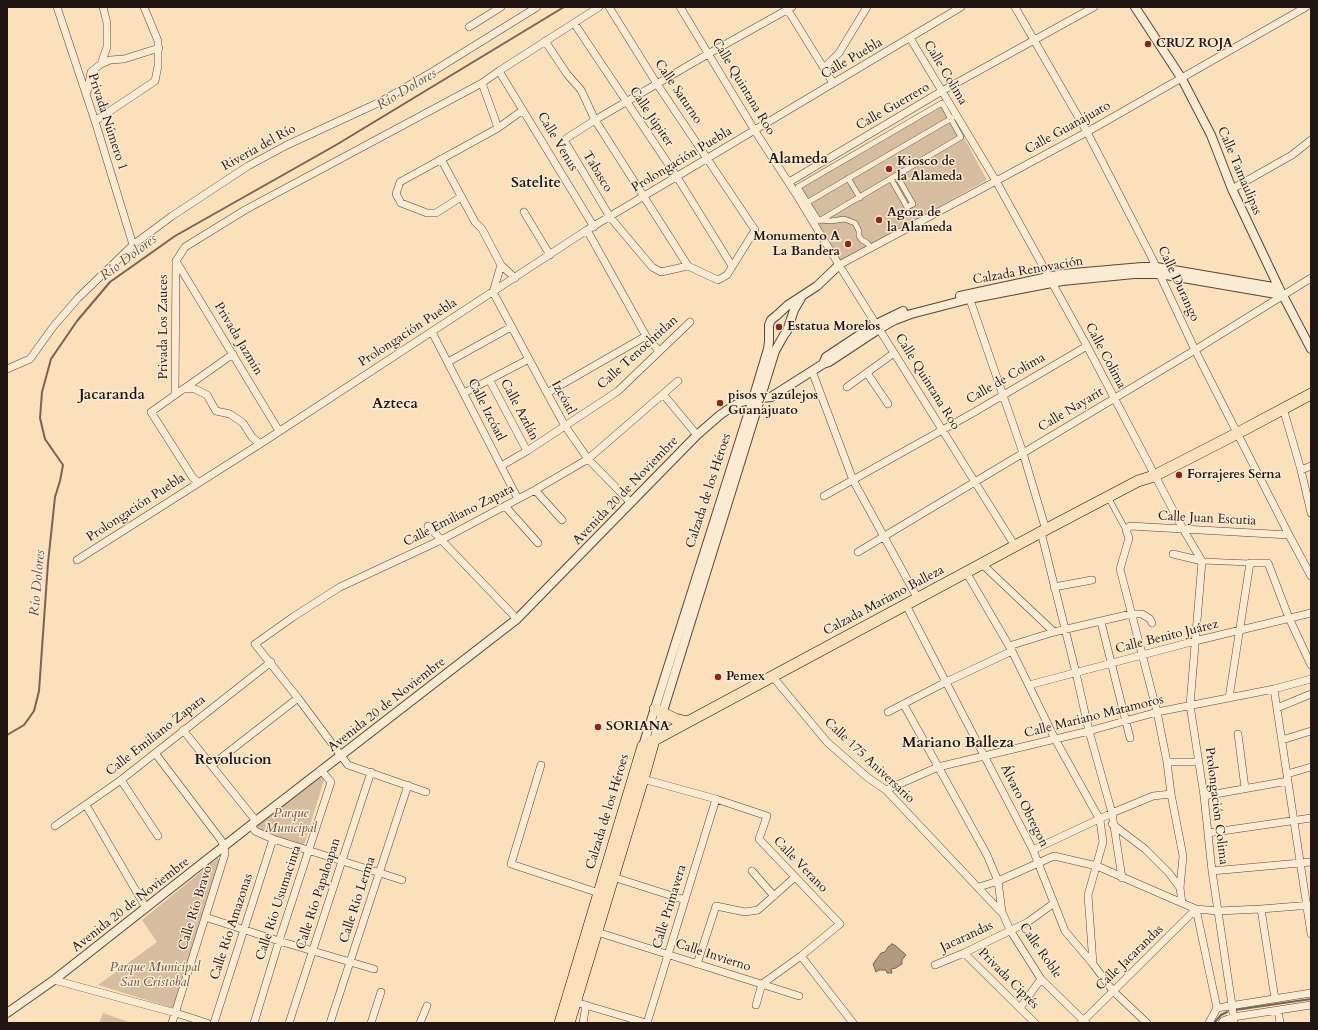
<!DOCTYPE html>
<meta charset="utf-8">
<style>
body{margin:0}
#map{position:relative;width:1318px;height:1030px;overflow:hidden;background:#fbe0bc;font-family:Cardo,serif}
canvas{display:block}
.frame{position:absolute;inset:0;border:8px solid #1f140f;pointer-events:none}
</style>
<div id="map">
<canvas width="1318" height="1030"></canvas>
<div class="frame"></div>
</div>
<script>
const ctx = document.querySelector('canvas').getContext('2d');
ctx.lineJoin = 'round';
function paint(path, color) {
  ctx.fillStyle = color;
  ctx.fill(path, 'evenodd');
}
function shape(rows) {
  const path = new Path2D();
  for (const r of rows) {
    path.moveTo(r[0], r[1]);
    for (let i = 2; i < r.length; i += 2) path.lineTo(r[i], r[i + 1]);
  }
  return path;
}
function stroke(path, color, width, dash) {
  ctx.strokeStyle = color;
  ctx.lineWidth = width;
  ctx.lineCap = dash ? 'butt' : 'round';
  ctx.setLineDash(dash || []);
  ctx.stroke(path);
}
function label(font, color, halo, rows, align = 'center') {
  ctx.font = font + ' Cardo,serif';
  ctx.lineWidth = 3;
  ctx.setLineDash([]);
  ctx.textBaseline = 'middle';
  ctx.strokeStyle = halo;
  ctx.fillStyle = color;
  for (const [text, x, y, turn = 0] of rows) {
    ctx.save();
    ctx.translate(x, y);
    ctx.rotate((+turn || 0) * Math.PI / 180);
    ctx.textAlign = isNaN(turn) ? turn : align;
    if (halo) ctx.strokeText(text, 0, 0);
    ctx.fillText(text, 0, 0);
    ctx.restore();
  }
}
paint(shape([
 [943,99,987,180,841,261,794,185],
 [321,774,324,780,304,845,260,832,255,826],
 [218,858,220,860,173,1008,98,985,157,942,142,920],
 [103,1013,131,1023,99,1023]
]), '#d6bd9f');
const water = shape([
 [892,944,896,946,906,955,902,960,902,964,896,968,891,969,892,973,887,973,886,970,879,970,876,972,873,964,881,953,885,952,888,947,892,944]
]);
paint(water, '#b09b81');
stroke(water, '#766553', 1);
stroke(shape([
 [7,735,24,725,34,711,39,691,48,563,55,497,60,481,63,465,45,439,40,418,42,392,51,359,77,321,110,282,175,236,336,145,564,7],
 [1235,1010,1311,999],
 [1214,1023,1221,1015,1227,1012]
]), '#766553', 2);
const pedestrian = shape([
 [942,103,961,137,819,221,798,187,942,103],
 [848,178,860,198],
 [891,179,907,207,913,204,897,176],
 [808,202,952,118],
 [821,220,831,221,844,219,855,223,859,231,859,236,862,240,867,243,871,248],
 [1108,497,1126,530],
 [1202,561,1250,563]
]);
const minor = shape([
 [57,7,95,121,133,245],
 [680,7,755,131,796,194,839,265,1015,546],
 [786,7,833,83],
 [1015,7,1087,132,1151,256,1195,350,1289,535,1311,576],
 [574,23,677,177,732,266],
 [469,27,501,7],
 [910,38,996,181,1087,346,1183,529,1202,561,1190,705,1204,796,1212,871,1232,1005,1234,1023],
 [545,41,567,74,581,90,595,120,688,266,718,280,727,275,755,230,657,84,609,7],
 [101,64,110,60,124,59,159,48],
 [824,68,839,53,867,7],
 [499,71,594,227],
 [482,83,498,128],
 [86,94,88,89,91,72,101,64,107,47,107,23,103,7],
 [95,121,155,81,158,66,158,41,144,7],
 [441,159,475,222,482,229,501,265,515,278],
 [789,182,942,91,1094,7],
 [1232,189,1292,155,1311,140],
 [461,197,436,213,427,213,401,203,396,194,400,182,498,128,523,110],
 [524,212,550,255],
 [587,230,646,336,659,351],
 [176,261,185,247,245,210,482,83,499,71,599,7],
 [176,261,279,431],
 [501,265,493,292,547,393,565,426,588,459,631,503],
 [839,265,996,181,1087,132,1306,7],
 [688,266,661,272,652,267,610,217,564,140,595,120,708,54,792,7],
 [968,294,1023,453,1046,530],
 [432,332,518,499],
 [448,362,511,327],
 [7,369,30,359,53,327,78,298,133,245,172,216,248,166,287,145,380,102,432,72,537,7],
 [812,371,853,480,918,599],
 [867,373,888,404],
 [490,381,527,451],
 [847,387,894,353],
 [183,389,195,389,207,395,216,411,230,414,243,423,252,437,260,444],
 [464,393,529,359],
 [547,393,646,336],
 [175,394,176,261],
 [663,394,697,435],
 [1283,408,1301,470,1311,513],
 [501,466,527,451,618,391,690,322],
 [1301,470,1311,466],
 [198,482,193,478,151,412,233,354],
 [535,490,562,520],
 [824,496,971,414,1087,346],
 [505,506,538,543],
 [428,526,517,619],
 [1041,532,1076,673,1089,731,1112,813,1122,878],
 [1289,535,1130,526,1126,530,1129,538,1120,569,1157,712,1167,762,1171,794,1183,856,1180,888,1182,903,1196,909,1218,911,1261,909,1311,905],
 [858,552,1195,350,1311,278],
 [1173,554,1202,561],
 [77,560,260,444,587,230,961,7],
 [982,564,1054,632],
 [966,572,1012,651,1055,739,1100,820,1103,842,1088,895,1093,964],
 [1054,587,1092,580],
 [906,605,1033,850,1065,931,1093,964,1113,991,1147,1023],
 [1101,622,1130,738],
 [1009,646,1054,632,1131,614,1142,614,1150,619,1152,623],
 [773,677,827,742,867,777,886,790,1001,912],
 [1029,685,1195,641,1311,613],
 [1274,689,1311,934],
 [1229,698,1250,563,1268,563,1289,618,1311,665],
 [904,705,987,855,998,881,1002,912,1010,930,1041,979,1086,1023],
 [1277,708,1311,694],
 [888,712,946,682,1012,651],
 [183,730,256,821],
 [1238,734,1245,788],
 [1282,740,1311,731],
 [155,753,221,840,224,846,225,854,172,1023],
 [1167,762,1198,762],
 [212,765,298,698],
 [541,765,511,864,599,893],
 [1287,774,1311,767],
 [643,779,716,799,767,816,759,839,840,924,801,956,762,984,756,1005],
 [121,780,158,836],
 [886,790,938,767,1089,731,1157,712,1274,689,1311,679],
 [426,792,348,765,298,698,255,644,293,617,340,587,441,540,535,490,588,459,678,381],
 [1204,796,1288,781],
 [86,805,146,908],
 [1112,824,1145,849,1169,873,1180,888],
 [251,825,255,831,273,839,402,880],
 [55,826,121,780,271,662],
 [1208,833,1311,818],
 [1033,850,1112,813,1153,796,1171,794],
 [752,871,774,896],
 [1212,871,1311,862],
 [613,877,685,900],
 [979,887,998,881,1054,856,1097,866,1182,903],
 [1196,909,1217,1008],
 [1261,909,1275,999],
 [205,917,279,941,374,969],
 [597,932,799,996],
 [964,953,1035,1023],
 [801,956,853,1023],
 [697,964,716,906,745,912,758,910,795,877],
 [935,965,964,953,1028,922,1054,903],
 [54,980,176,1013,207,1023],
 [575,1002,646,1023],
 [1020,1008,1041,979],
 [1278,1010,1280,1023],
 [214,1023,273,839],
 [254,1023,279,941,331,782,321,770],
 [289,1023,371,772],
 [330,1023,408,785],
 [371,1023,381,992],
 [420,1023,427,1006],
 [583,1023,586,1005],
 [647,1023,716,799],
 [1081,1023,1196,909],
 [1209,1023,1217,1008,1311,993],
 [1222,1023,1223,1021,1233,1017,1311,1005]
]);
const tertiary = shape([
 [1135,7,1182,79,1211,135,1232,189,1279,288,1311,349],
 [960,296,1062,274,1142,267,1156,267,1279,288],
 [823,364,826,357,876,324,903,311],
 [654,740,775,351,784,335,787,331,794,310,801,298],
 [643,746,753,399,768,349,769,341,769,325,771,320,776,316,788,305,817,286,839,265],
 [7,1013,54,980,256,821,517,619,697,435,720,415,730,408,741,402,753,399,771,397,823,364,829,362,879,329,895,320,911,314,969,299,1062,281,1134,274,1160,274,1282,295]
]);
const primary = shape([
 [655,709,675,719,687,722],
 [560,1023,643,746,1041,532,1138,481,1154,476,1238,433,1311,394],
 [569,1023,643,779,654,740]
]);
stroke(pedestrian, '#56473a', 6);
stroke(minor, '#56473a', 8);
stroke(tertiary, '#56473a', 10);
stroke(primary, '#1f140f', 12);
stroke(pedestrian, '#fcebd3', 5);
stroke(minor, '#fcebd3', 7);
stroke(tertiary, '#fcebd3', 8);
stroke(primary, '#fbe0bc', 11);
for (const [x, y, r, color] of [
 [1148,44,4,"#8f2418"],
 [889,169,4,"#8f2418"],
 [879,220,4,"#8f2418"],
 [848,244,4,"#8f2418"],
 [779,327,4,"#8f2418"],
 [720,403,4,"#8f2418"],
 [1179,475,4,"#8f2418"],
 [718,677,4,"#8f2418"],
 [598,727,4,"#8f2418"]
]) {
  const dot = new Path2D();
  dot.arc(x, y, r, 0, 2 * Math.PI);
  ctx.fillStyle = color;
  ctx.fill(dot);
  stroke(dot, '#fcebd3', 1.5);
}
label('bold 13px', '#1f140f', '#fcebd3', [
 ["CRUZ ROJA",1156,44],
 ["Kiosco de",897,162],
 ["la Alameda",897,177],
 ["Agora de",887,213],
 ["la Alameda",887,228],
 ["Monumento A",840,237,"right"],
 ["La Bandera",840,252,"right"],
 ["Estatua Morelos",787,327],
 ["pisos y azulejos",728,396],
 ["Guanajuato",728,411],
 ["Forrajeres Serna",1187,475],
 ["Pemex",726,677],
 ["SORIANA",606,727]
], 'left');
label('13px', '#1f140f', '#fcebd3', [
 ["Calle Puebla",852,59,-30],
 ["Calle Colima",945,73,59],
 ["Calle Quintana Roo",743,87,59],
 ["Calle Saturno",678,92,56],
 ["Calle Guerrero",893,107,-30],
 ["Calle Júpiter",651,117,56],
 ["Privada Número 1",107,122,72],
 ["Calle Guanajuato",1068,128,-29],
 ["Calle Venus",557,142,59],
 ["Riveria del Río",259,148,-29],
 ["Prolongación Puebla",682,160,-31],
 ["Calle Tamaulipas",1239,171,67],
 ["Tabasco",597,172,59],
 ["Calzada Renovación",1028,271,-10],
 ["Calle Durango",1178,284,65],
 ["Privada Los Zauces",164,327,-90],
 ["Prolongación Puebla",408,333,-33],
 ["Privada Jazmín",238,339,59],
 ["Calle Tenochtitlan",638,353,-42],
 ["Calle Colima",1105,356,62],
 ["Calle de Colima",1006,379,-30],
 ["Calle Quintana Roo",927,382,58],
 ["Izcóatl",563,398,61],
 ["Calle Izcóatl",486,410,63],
 ["Calle Aztlán",519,410,62],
 ["Calle Nayarit",1071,410,-31],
 ["Avenida 20 de Noviembre",626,491,-46],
 ["Calzada de los Héroes",709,491,-72],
 ["Prolongación Puebla",136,508,-33],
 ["Calle Emiliano Zapata",459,516,-27],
 ["Calle Juan Escutia",1207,519,3],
 ["Calzada Mariano Balleza",884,601,-28],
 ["Calle Benito Juárez",1167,637,-14],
 ["Avenida 20 de Noviembre",387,705,-38],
 ["Calle Mariano Matamoros",1094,717,-14],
 ["Calle Emiliano Zapata",156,736,-38],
 ["Calle 175 Aniversario",869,761,43],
 ["Álvaro Obregon",1024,806,63],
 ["Prolongación Colima",1216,806,83],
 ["Calzada de los Héroes",608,812,-73],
 ["Calle Verano",800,865,46],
 ["Calle Río Papaloapan",319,894,-72],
 ["Calle Río Lerma",358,900,-72],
 ["Calle Río Usumacinta",279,903,-72],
 ["Avenida 20 de Noviembre",131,905,-38],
 ["Calle Primavera",670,907,-73],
 ["Calle Río Bravo",196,908,-73],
 ["Calle Río Amazonas",232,927,-72],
 ["Jacarandas",967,937,-25],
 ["Calle Roble",1040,951,55],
 ["Calle Invierno",713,956,18],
 ["Calle Jacarandas",1130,958,-44],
 ["Privada Ciprés",1008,979,45]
]);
label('italic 13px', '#5f4f41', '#fcebd3', [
 ["Parque",291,814],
 ["Municipal",291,829],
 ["Parque Municipal",155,968],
 ["San Cristobal",155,983]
]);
label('italic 14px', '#605142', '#fcebd3', [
 ["Río Dolores",407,90,-31],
 ["Río Dolores",129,258,-37],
 ["Río Dolores",38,583,-85]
]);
label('bold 15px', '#1f140f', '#fcebd3', [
 ["Alameda",798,160],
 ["Satelite",536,184],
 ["Jacaranda",112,396],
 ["Azteca",395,405],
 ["Mariano Balleza",958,744],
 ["Revolucion",233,761]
]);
</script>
